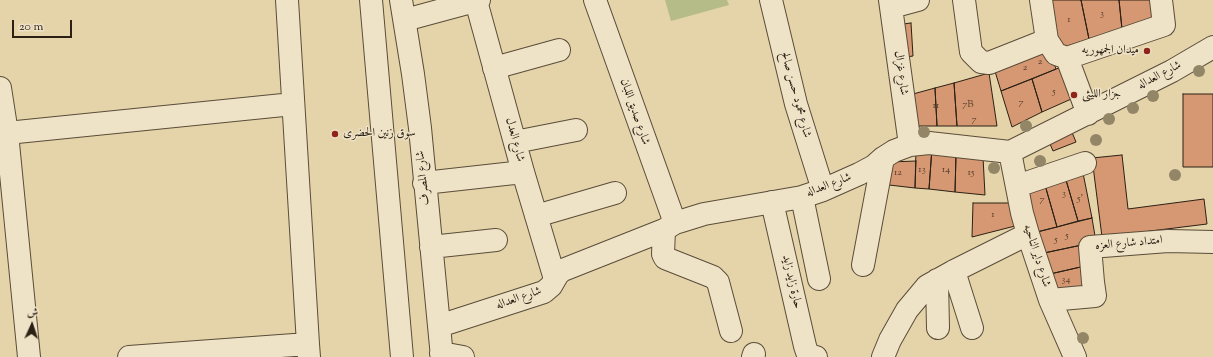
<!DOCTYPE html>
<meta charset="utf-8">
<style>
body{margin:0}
#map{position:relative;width:1213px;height:357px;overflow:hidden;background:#e5d3a9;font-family:"Sorts Mill Goudy",Amiri,serif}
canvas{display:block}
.north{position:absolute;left:12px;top:305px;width:40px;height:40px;-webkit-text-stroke:3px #eee2c7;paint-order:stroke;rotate:3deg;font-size:11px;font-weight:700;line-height:16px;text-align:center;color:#2b2014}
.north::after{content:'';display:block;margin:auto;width:14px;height:18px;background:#2b2014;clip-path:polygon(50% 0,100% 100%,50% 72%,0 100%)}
.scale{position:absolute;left:12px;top:20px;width:60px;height:18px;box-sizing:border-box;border:2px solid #2b2014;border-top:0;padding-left:5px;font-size:12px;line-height:14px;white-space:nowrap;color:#2b2014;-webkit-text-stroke:3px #eee2c7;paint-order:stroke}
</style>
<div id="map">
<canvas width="1213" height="357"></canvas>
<div class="north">ش</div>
<div class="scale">20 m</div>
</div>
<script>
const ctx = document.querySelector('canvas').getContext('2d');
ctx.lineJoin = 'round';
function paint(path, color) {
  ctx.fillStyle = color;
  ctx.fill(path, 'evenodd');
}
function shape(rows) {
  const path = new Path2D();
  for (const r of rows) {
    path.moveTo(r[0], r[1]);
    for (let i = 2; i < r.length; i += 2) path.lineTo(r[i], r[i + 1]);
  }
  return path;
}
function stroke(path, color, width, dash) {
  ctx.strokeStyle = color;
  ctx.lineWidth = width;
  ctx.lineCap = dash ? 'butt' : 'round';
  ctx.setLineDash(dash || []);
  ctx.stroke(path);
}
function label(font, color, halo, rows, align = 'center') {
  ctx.font = font + ' "Sorts Mill Goudy",Amiri,serif';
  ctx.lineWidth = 3;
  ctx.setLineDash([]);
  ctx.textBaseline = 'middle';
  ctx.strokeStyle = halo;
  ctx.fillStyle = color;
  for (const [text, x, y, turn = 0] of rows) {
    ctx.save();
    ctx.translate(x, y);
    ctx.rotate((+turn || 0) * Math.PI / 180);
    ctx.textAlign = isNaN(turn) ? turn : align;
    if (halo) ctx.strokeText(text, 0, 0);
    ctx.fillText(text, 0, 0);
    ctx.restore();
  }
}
paint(shape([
 [665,0,727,0,729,5,671,21]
]), '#b5bc87');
const building = shape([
 [1049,0,1081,0,1089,39,1058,49,1049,0],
 [1081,0,1119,0,1122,29,1089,39,1081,0],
 [1119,0,1155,0,1155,18,1122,29,1119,0],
 [911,23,913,56,899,58,896,25,911,23],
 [1047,45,1056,69,1001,91,994,68,1047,45],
 [1066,65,1078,96,1042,112,1032,79,1066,65],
 [989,73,997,126,957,126,954,83,989,73],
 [1032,79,1042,112,1012,127,1001,91,1032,79],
 [954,83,957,126,937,126,935,88,954,83],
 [935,88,937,126,916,126,913,94,935,88],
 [1183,94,1213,94,1213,167,1183,167,1183,94],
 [1071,130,1076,142,1053,151,1048,139,1071,130],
 [916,148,932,148,929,189,915,188,916,148],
 [932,148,956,155,955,192,929,189,932,148],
 [956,155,983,157,985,195,955,192,956,155],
 [1122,155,1128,209,1204,199,1207,224,1102,237,1092,158,1122,155],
 [916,161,915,188,889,185,890,162,916,161],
 [1082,168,1092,218,1078,221,1066,180,1082,168],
 [1066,180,1078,221,1057,227,1045,185,1066,180],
 [1045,185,1057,227,1037,232,1026,190,1045,185],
 [973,203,1011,203,1015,226,972,237,973,203],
 [1092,218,1096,242,1044,253,1037,232,1092,218],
 [1082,245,1085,266,1050,274,1044,253,1082,245],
 [1085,266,1088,288,1056,294,1050,274,1085,266]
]);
paint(building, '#d69872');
stroke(building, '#2b2014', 1);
const minor = shape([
 [287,0,308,344],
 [371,0,402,357],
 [401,0,413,74,420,128,442,357],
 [595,0,675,223],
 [771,0,796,104,823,190],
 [890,0,910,145],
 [964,0,971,52,981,62,989,63,1047,40],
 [1041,0,1047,40,1056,54,1067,58,1088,114],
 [476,1,523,172,555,279],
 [892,7,918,0],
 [405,20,479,0],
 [1067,58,1164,25,1161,0],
 [494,68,559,50],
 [0,88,7,133,29,357],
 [7,133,293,104],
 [515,142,576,130],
 [1010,152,1022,213,1028,234,1050,300,1075,357],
 [424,183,523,172],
 [1017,186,1085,163],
 [802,197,819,279],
 [772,202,805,346,807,352,811,356,816,357],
 [536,216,615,193],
 [664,230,663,254,665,258,713,277,718,282,731,331],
 [431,247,496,240],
 [863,265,883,158],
 [954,271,972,328],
 [937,280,938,328],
 [1050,300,1095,296,1093,282,1090,247,1168,241,1213,242],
 [439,326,544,292,551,286,558,274,563,270,664,230,675,223,704,214,802,197,823,190,859,174,874,166,883,158,894,151,910,145,929,143,1010,152,1172,71,1213,47],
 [441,353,463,357],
 [129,357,308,344,309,357],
 [753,357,754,354],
 [883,357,890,340,907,310,927,286,954,271,1028,234]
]);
stroke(minor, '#5a4d39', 24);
stroke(minor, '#eee2c7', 22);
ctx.fillStyle = '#928667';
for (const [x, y] of [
 [1199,71],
 [1153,96],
 [1133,108],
 [1109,119],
 [1026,126],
 [924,132],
 [1096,140],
 [1040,161],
 [994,168],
 [1175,175],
 [1083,338]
]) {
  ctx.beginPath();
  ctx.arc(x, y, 6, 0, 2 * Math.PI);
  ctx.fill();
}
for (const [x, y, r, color] of [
 [1147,51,4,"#8f2418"],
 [1074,95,4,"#8f2418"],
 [335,134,4,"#8f2418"]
]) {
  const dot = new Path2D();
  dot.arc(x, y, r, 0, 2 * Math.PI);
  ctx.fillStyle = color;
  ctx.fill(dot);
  stroke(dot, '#eee2c7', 1.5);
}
label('10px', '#563e2c', null, [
 ["3",1102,14],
 ["1",1069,20],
 ["2",1040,62],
 ["2",1025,68],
 ["5",1054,92],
 ["7",1021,103],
 ["7B",968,105],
 ["11",936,106],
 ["7",974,120],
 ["13",922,170],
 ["14",946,170],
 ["12",898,173],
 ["15",971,173],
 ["3",1064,194],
 ["5'",1080,199],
 ["7",1042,200],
 ["1",993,215],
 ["5",1067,236],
 ["5",1056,240],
 ["34",1066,280]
]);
label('12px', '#2b2014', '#eee2c7', [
 ["ميدان الجمهوريه",1139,51,"right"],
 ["جزار الليثى",1082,95],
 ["سوق زنين الحضرى",343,134]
], 'left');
label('12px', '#2b2014', '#eee2c7', [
 ["شارع غزال",900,73,82],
 ["شارع العداله",1160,76,-28],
 ["شارع محمود حسن صالح",795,95,75],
 ["شارع صديق اللبان",634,112,71],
 ["شارع العدل",514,140,75],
 ["شارع المصرف",424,178,-96],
 ["شارع العداله",829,186,-21],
 ["امتداد شارع العزه",1129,244,-5],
 ["شارع داير الناحيه",1036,256,72],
 ["حارة زايد زايد",791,282,77],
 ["شارع العداله",519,299,-19]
]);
</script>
